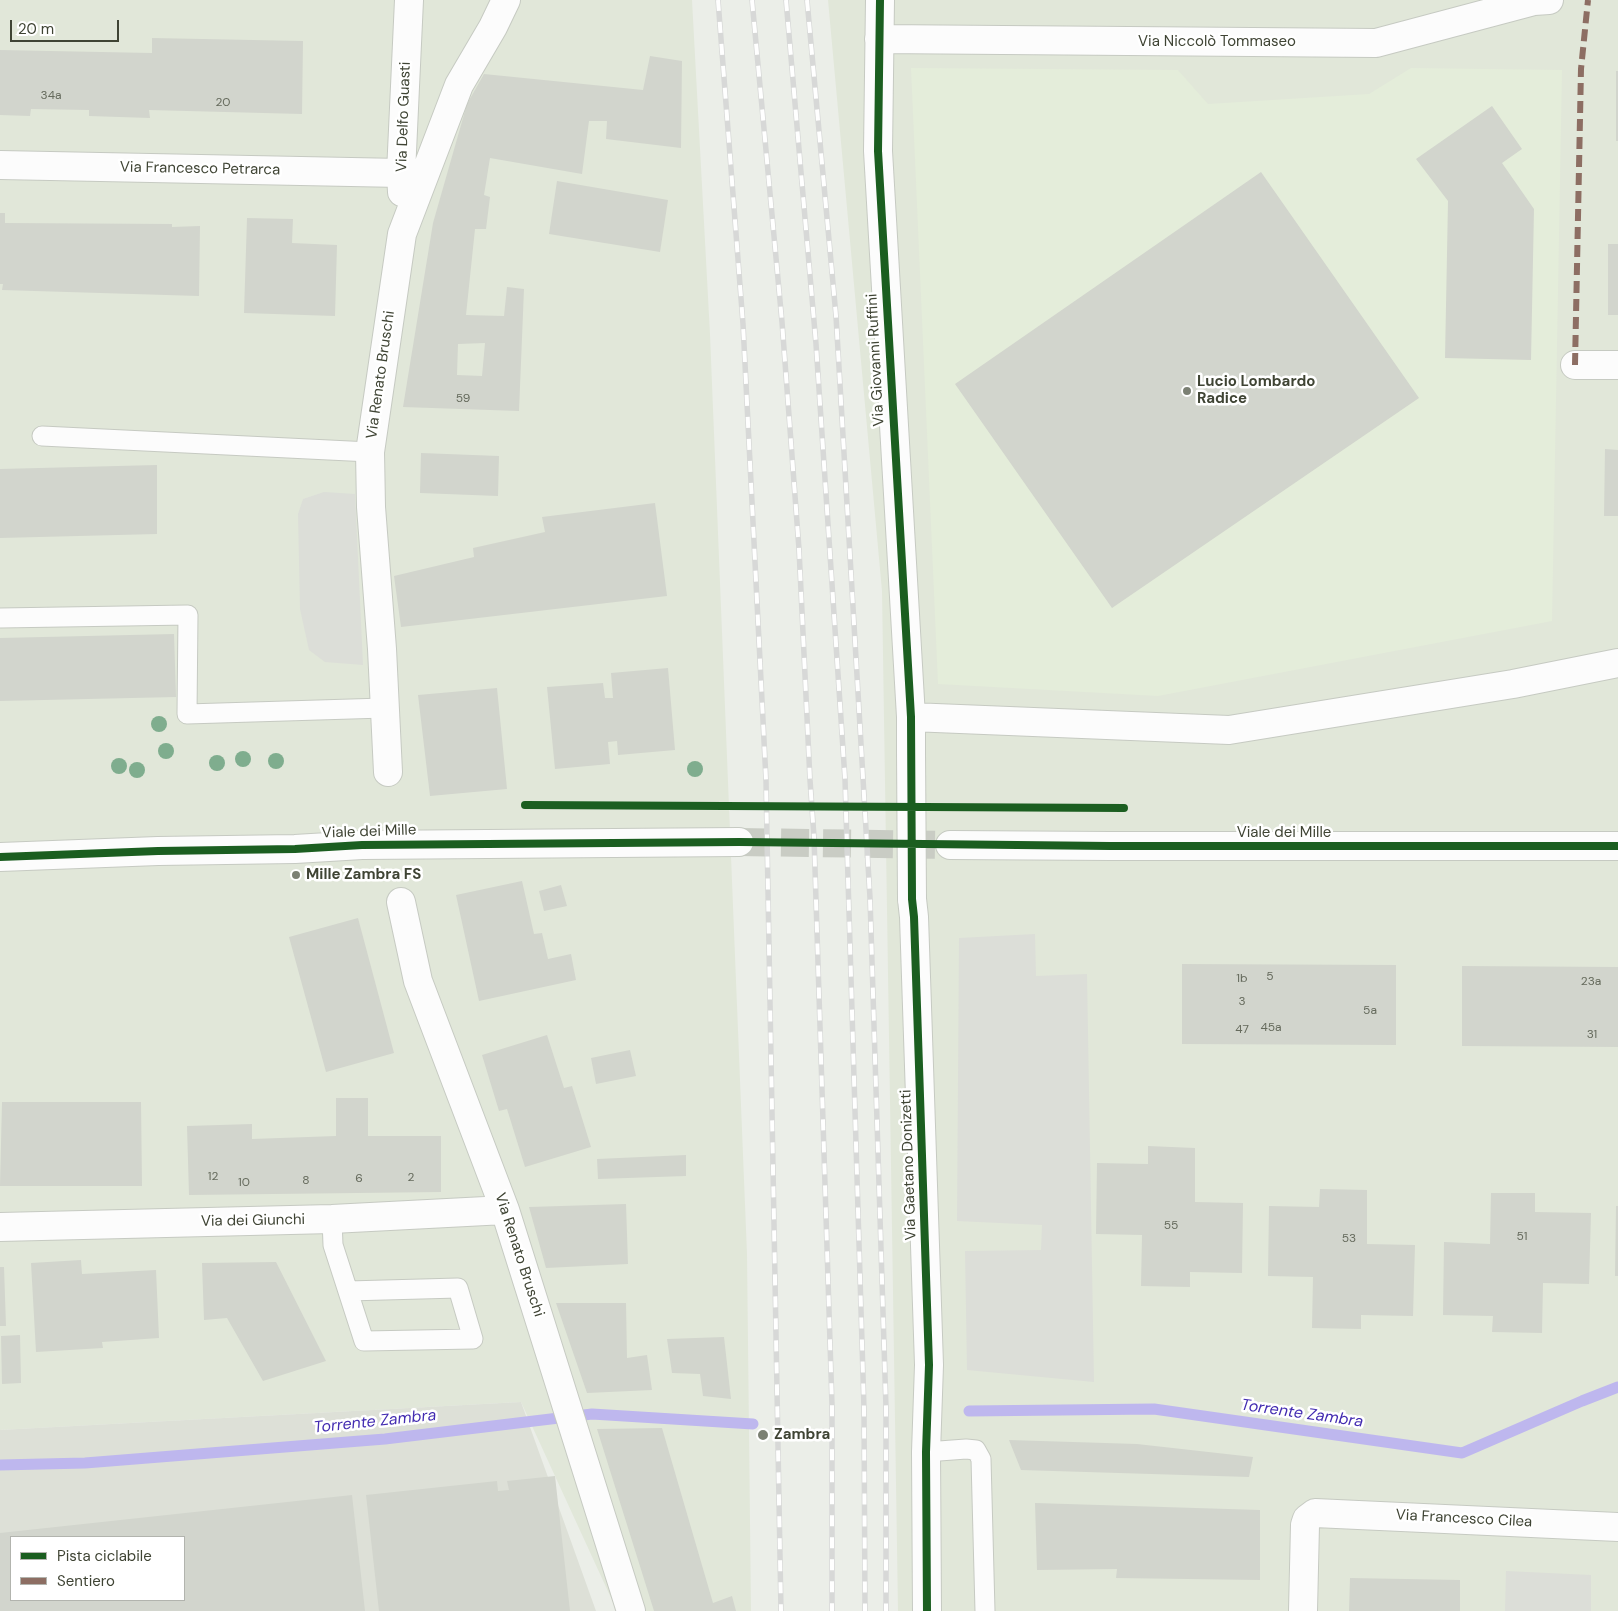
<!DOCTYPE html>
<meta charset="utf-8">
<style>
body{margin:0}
#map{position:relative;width:1618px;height:1611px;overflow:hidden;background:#ebeee8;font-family:"DM Sans",sans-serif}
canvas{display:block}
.legend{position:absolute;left:10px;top:1536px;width:175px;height:65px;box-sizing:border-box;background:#fff;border:1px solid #b2b4ae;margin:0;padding:6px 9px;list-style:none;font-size:15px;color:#3f4434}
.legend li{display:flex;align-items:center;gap:10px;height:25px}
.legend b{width:25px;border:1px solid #b2b4ae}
.scale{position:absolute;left:10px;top:20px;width:109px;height:22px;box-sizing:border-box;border:2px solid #3f4434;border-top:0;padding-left:6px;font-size:15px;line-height:18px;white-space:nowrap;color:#3f4434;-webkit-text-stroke:4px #fff;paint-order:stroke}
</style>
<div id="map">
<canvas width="1618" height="1611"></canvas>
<ul class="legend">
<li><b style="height:6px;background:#1b5e20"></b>Pista ciclabile</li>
<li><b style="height:6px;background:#8d6e63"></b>Sentiero</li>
</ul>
<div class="scale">20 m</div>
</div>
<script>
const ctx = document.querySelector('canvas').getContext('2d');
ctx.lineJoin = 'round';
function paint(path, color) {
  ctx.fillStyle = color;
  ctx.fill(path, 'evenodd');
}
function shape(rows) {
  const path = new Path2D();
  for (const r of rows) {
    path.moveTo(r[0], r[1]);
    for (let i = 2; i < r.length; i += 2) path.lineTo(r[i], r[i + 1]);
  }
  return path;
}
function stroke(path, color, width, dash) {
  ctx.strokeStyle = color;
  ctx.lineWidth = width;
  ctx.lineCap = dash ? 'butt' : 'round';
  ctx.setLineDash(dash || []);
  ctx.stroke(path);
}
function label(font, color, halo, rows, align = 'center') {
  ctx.font = font + ' "DM Sans",sans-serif';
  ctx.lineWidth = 5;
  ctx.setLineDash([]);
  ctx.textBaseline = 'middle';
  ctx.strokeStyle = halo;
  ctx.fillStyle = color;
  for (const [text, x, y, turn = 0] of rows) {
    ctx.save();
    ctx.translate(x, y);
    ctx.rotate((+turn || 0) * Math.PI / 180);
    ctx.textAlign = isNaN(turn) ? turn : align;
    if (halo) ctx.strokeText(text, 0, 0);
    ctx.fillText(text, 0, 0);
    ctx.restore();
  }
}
paint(shape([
 [0,0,692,0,710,334,747,1254,751,1611,617,1611,521,1402,0,1430],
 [828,0,1618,0,1618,1611,898,1611,882,591]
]), '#e1e7d9');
paint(shape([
 [521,1402,596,1611,0,1611,0,1430],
 [11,1537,184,1537,184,1600,11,1600]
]), '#dde0d7');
paint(shape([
 [911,68,1178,70,1208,104,1369,94,1411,68,1562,70,1552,621,1158,696,938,684]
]), '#e4edda');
paint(shape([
 [324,492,355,494,363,665,325,662,309,650,300,609,298,514,303,499],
 [1035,934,1036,976,1087,974,1094,1382,967,1370,965,1251,1041,1250,1042,1225,957,1221,959,938],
 [1506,1571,1591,1575,1591,1611,1505,1611]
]), '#dcded8');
stroke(shape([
 [969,1411,1154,1409,1462,1453,1582,1401,1618,1387],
 [0,1465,85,1463,385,1439,592,1414,753,1424]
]), '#beb7ee', 11);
paint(shape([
 [152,38,303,41,302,114,149,110,150,118,89,116,89,110,31,109,30,116,0,115,0,50,152,53],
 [650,56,682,61,681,148,606,139,607,121,589,121,582,174,490,158,484,195,490,197,486,229,475,229,466,315,504,316,507,287,524,289,519,411,403,407,433,223,467,104,484,74,643,90],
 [485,343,482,376,457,375,458,344],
 [1616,71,1618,71,1618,141,1616,141],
 [1492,106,1522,149,1502,163,1534,209,1531,360,1445,358,1448,201,1416,159],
 [1261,172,1419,398,1112,608,955,384],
 [557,181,668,200,660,252,549,234],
 [0,213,5,213,5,223,172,224,172,227,200,226,199,296,2,290,3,284,0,284],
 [247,218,293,219,292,243,337,245,335,316,244,313],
 [1608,244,1618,244,1618,315,1608,315],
 [1605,449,1618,450,1618,516,1604,516],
 [421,453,499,456,498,496,420,493],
 [157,465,157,534,0,538,0,469],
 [655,503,667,596,401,627,394,576,474,557,473,548,545,532,542,517],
 [174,634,176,697,0,701,0,638],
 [668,668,675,750,618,755,617,741,608,742,610,764,555,769,547,687,603,683,605,698,613,698,611,673],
 [497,688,507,789,430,796,418,695],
 [522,881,534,934,542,933,548,959,571,954,576,980,479,1001,456,895],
 [561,885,567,906,544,911,539,891],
 [358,918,394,1053,326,1072,289,937],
 [1182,964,1396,965,1396,1045,1182,1044],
 [1462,966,1618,967,1618,1047,1462,1046],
 [547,1035,564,1088,572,1086,591,1147,525,1167,507,1109,499,1111,482,1055],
 [630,1050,636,1076,596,1084,591,1058],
 [336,1098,368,1098,368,1136,441,1136,441,1192,189,1195,187,1126,252,1124,252,1139,336,1136],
 [2,1102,141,1102,142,1186,0,1186],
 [1148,1146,1195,1148,1195,1202,1243,1203,1242,1273,1190,1272,1190,1287,1141,1286,1142,1235,1096,1234,1097,1163,1148,1164],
 [686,1155,686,1176,598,1179,597,1159],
 [1320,1189,1367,1190,1367,1244,1415,1245,1413,1316,1361,1315,1361,1329,1312,1328,1313,1277,1268,1276,1269,1206,1319,1207],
 [1491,1193,1535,1193,1535,1212,1591,1213,1589,1284,1543,1283,1542,1333,1492,1332,1493,1316,1443,1315,1444,1242,1490,1244],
 [626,1204,628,1264,546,1268,529,1207],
 [1616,1206,1618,1206,1618,1276,1615,1276],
 [81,1260,82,1274,156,1270,159,1338,102,1342,103,1348,36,1352,31,1263],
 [276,1262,326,1361,263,1381,227,1318,204,1320,202,1263],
 [0,1267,4,1267,6,1326,0,1326],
 [556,1303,626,1303,627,1358,647,1355,652,1390,587,1393],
 [20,1335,21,1383,2,1384,1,1336],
 [724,1337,731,1399,703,1396,700,1374,672,1373,667,1339],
 [662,1428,713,1603,732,1596,736,1611,654,1611,597,1429],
 [1009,1440,1137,1444,1253,1457,1249,1477,1021,1470],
 [555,1476,570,1611,379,1611,366,1495,497,1481,498,1491,509,1490,507,1481],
 [352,1495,365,1611,0,1611,0,1533],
 [11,1537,184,1537,184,1600,11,1600],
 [1035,1503,1260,1510,1260,1580,1116,1578,1117,1569,1037,1570],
 [1350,1578,1460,1580,1460,1611,1349,1611]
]), '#d2d5cd');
stroke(shape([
 [739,842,950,845]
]), '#c9ccc4', 28, [28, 14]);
const service = shape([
 [42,436,370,452],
 [0,618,188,615,187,714,384,708],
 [332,1219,333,1245,364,1341,473,1339,458,1288,348,1291],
 [926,1452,966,1449,976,1450,981,1459,985,1611]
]);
const minor = shape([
 [880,0,878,151,911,717,911,752],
 [879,39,1376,43,1534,1,1549,0],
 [0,165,401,173],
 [402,192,401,173,409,0],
 [1575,365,1618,365],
 [911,717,1229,730,1513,684,1618,663],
 [388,772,382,649,371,507,370,452,402,234,459,85,493,27,506,0],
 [912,899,914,917,929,1365,926,1452,927,1611],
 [401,902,418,981,505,1210,631,1611],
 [0,1227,332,1219,505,1210],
 [1303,1611,1305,1525,1307,1519,1315,1513,1618,1527]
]);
const tertiary = shape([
 [950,845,1110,846,1618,846],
 [0,857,158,851,295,849,362,845,739,842]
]);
stroke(service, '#c6cac2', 21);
stroke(minor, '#c6cac2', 30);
stroke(tertiary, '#c6cac2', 30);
stroke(service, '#fcfcfc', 19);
stroke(minor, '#fcfcfc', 28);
stroke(tertiary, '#fcfcfc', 28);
const rail = shape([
 [718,0,743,324,766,780,781,1611],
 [752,0,782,322,799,549,810,780,814,837,832,1405,832,1611],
 [786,0,816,344,845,779,864,1409,865,1611],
 [807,0,836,316,870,898,886,1408,886,1611]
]);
stroke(rail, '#d7d8d7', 5.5);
stroke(rail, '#fff', 4, [11]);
const minorBridge = shape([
 [911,752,912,899]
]);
stroke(minorBridge, '#c6cac2', 30, []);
stroke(minorBridge, '#fcfcfc', 28);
stroke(shape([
 [1575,365,1581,69,1588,0]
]), '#8d6e63', 6, [12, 6]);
stroke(shape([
 [880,0,878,151,911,717,912,899,914,917,929,1365,926,1452,927,1611],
 [525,805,1124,808],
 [0,857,158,851,295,849,362,845,739,842,1110,846,1618,846]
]), '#1b5e20', 8);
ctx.fillStyle = '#7fad8e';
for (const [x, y] of [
 [159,724],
 [166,751],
 [243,759],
 [276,761],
 [217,763],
 [119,766],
 [695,769],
 [137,770]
]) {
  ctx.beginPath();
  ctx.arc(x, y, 8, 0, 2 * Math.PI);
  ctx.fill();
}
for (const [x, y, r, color] of [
 [1187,391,5,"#7b8073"],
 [296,875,5,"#7b8073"],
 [763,1435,6,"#7b8073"]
]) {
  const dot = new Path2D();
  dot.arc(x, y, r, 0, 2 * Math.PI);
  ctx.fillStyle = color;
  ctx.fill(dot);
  stroke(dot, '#fff', 2);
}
label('12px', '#656a5c', null, [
 ["34a",51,96],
 ["20",223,103],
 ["59",463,399],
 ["5",1270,977],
 ["1b",1242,979],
 ["23a",1591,982],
 ["3",1242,1002],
 ["5a",1370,1011],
 ["45a",1271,1028],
 ["47",1242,1030],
 ["31",1592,1035],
 ["12",213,1177],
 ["2",411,1178],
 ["6",359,1179],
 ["8",306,1181],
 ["10",244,1183],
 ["55",1171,1226],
 ["51",1522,1237],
 ["53",1349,1239]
]);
label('15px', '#3f4434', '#fff', [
 ["Via Niccolò Tommaseo",1217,42],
 ["Via Delfo Guasti",404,117,-88],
 ["Via Francesco Petrarca",200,169,1],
 ["Via Giovanni Ruffini",876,360,-93],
 ["Via Renato Bruschi",381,375,-82],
 ["Viale dei Mille",369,832,-2],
 ["Viale dei Mille",1284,833],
 ["Via Gaetano Donizetti",909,1165,-92],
 ["Via dei Giunchi",253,1221,-1],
 ["Via Renato Bruschi",519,1255,72],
 ["Via Francesco Cilea",1464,1519,3]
]);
label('bold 15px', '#3f4434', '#fff', [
 ["Lucio Lombardo",1197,382],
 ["Radice",1197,399],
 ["Mille Zambra FS",306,875],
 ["Zambra",774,1435]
], 'left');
label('italic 16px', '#432cb1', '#fff', [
 ["Torrente Zambra",1302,1414,8],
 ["Torrente Zambra",375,1422,-6]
]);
</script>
